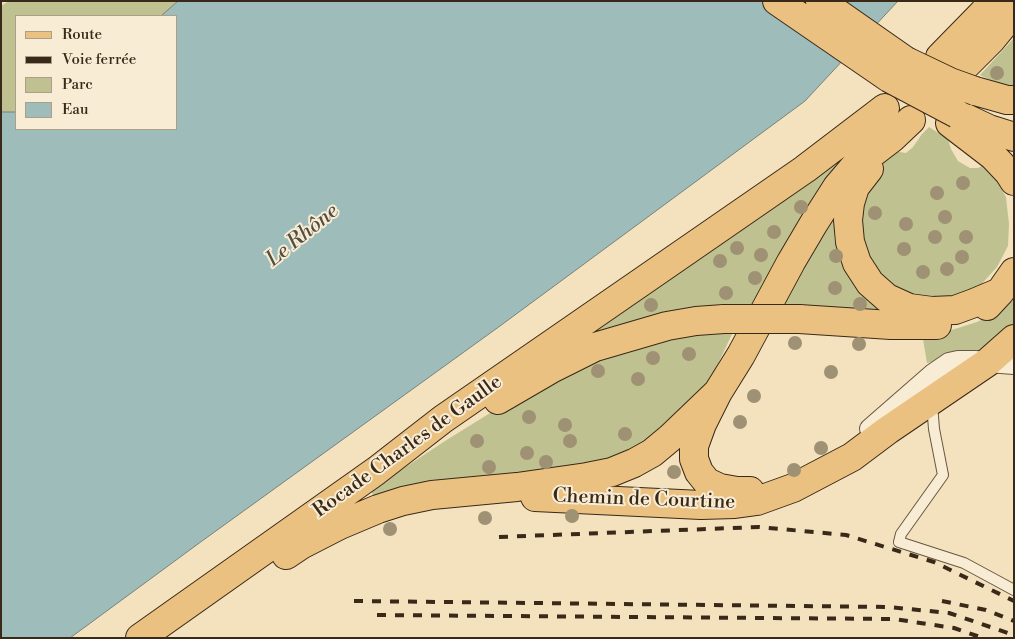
<!DOCTYPE html>
<meta charset="utf-8">
<style>
body{margin:0}
#map{position:relative;width:1015px;height:639px;overflow:hidden;background:#f4e2bf;font-family:"Libre Bodoni",serif}
canvas{display:block}
.frame{position:absolute;inset:0;border:2px solid #392918;pointer-events:none}
.legend{position:absolute;left:15px;top:15px;width:162px;height:115px;box-sizing:border-box;background:#f8ecd5;border:1px solid #ac9e89;margin:0;padding:6px 9px;list-style:none;font-size:15px;color:#392918}
.legend li{display:flex;align-items:center;gap:10px;height:25px}
.legend b{width:25px;border:1px solid #ac9e89}
</style>
<div id="map">
<canvas width="1015" height="639"></canvas>
<div class="frame"></div>
<ul class="legend">
<li><b style="height:6px;background:#eac180"></b>Route</li>
<li><b style="height:6px;background:#392918"></b>Voie ferrée</li>
<li><b style="height:14px;background:#bfc290"></b>Parc</li>
<li><b style="height:14px;background:#9ebcba"></b>Eau</li>
</ul>
</div>
<script>
const ctx = document.querySelector('canvas').getContext('2d');
ctx.lineJoin = 'round';
function paint(path, color) {
  ctx.fillStyle = color;
  ctx.fill(path, 'evenodd');
}
function shape(rows) {
  const path = new Path2D();
  for (const r of rows) {
    path.moveTo(r[0], r[1]);
    for (let i = 2; i < r.length; i += 2) path.lineTo(r[i], r[i + 1]);
  }
  return path;
}
function stroke(path, color, width, dash) {
  ctx.strokeStyle = color;
  ctx.lineWidth = width;
  ctx.lineCap = dash ? 'butt' : 'round';
  ctx.setLineDash(dash || []);
  ctx.stroke(path);
}
function label(font, color, halo, rows, align = 'center') {
  ctx.font = font + ' "Libre Bodoni",serif';
  ctx.lineWidth = 4;
  ctx.setLineDash([]);
  ctx.textBaseline = 'middle';
  ctx.strokeStyle = halo;
  ctx.fillStyle = color;
  for (const [text, x, y, turn = 0] of rows) {
    ctx.save();
    ctx.translate(x, y);
    ctx.rotate((+turn || 0) * Math.PI / 180);
    ctx.textAlign = isNaN(turn) ? turn : align;
    if (halo) ctx.strokeText(text, 0, 0);
    ctx.fillText(text, 0, 0);
    ctx.restore();
  }
}
paint(shape([
 [9,1,178,1,161,16,16,16,16,112,1,112,1,6],
 [1014,38,1014,88,998,84,980,75],
 [895,115,754,307,569,342],
 [929,127,948,139,951,149,958,161,970,168,978,168,986,164,995,178,1006,197,1009,224,1008,246,997,267,978,288,958,299,915,302,889,285,867,261,857,209,875,172,887,158,894,151,906,153,913,147,922,134],
 [837,214,834,230,835,243,850,267,886,308,880,317,777,307,823,215],
 [1014,299,1014,323,980,351,927,363,923,339,977,322,1004,309],
 [733,332,715,370,687,412,612,465,432,485,373,495,371,491,374,488,445,441,511,400,557,374,663,334]
]), '#bfc290');
const water = shape([
 [178,1,898,1,805,101,500,326,202,541,70,638,1,638,1,112,16,112,16,129,176,129,176,16,161,16,178,1]
]);
paint(water, '#9ebcba');
stroke(water, '#768179', 1);
const service = shape([
 [932,404,934,429,943,475,901,534,899,542,964,563,1014,590]
]);
const minor = shape([
 [870,429,933,374,949,363,958,361,975,361,1014,364]
]);
const primary = shape([
 [777,1,889,78],
 [820,1,906,61],
 [940,57,984,12,992,1],
 [961,70,991,40,1014,12],
 [975,91,1007,100,1014,100],
 [957,114,989,129,1014,137],
 [950,123,993,156,1009,173,1014,181],
 [869,169,855,187,850,203,848,220,850,242,857,263,870,283,887,298,909,308,932,311,955,310,974,303,1000,292],
 [987,306,1000,292,1014,272],
 [799,319,891,325,937,325],
 [498,400,553,368,595,347,667,326,696,321,724,319],
 [750,491,737,491,720,488,707,482,699,472,694,459,694,446,702,424,718,392,741,355,791,262,814,223,837,187,854,167,892,138,911,120],
 [535,497,701,505,735,504,757,501,793,488,852,457,888,430,988,362,1014,339],
 [286,555,301,545,340,525,378,509,403,501,432,495,517,487,587,477,612,472,634,463,652,453,670,438,718,392],
 [140,638,304,522,376,471,443,419,805,169,885,108]
]);
stroke(service, '#685742', 12);
stroke(minor, '#685742', 22);
stroke(primary, '#392918', 30);
stroke(service, '#f8ecd5', 10);
stroke(minor, '#f8ecd5', 20);
stroke(primary, '#eac180', 28);
stroke(shape([
 [499,537,759,527,846,535,934,562,1014,601],
 [354,601,889,607,949,613,1014,635],
 [942,601,986,610,1014,621],
 [377,615,894,619,954,628,983,638]
]), '#392918', 4, [9, 9]);
const primaryBridge = shape([
 [906,61,950,82,975,91],
 [889,78,957,114],
 [724,319,799,319]
]);
stroke(primaryBridge, '#392918', 30, []);
stroke(primaryBridge, '#eac180', 28);
ctx.fillStyle = '#9f9174';
for (const [x, y] of [
 [997,73],
 [963,183],
 [937,193],
 [801,207],
 [875,213],
 [945,217],
 [906,224],
 [774,232],
 [935,237],
 [966,237],
 [737,248],
 [904,249],
 [761,255],
 [836,256],
 [962,257],
 [720,261],
 [947,269],
 [923,272],
 [755,278],
 [835,288],
 [726,293],
 [860,304],
 [651,305],
 [795,343],
 [859,344],
 [689,354],
 [653,358],
 [598,371],
 [831,372],
 [638,379],
 [754,396],
 [529,417],
 [740,422],
 [565,425],
 [625,434],
 [477,441],
 [570,441],
 [821,448],
 [527,453],
 [546,462],
 [489,467],
 [794,470],
 [674,472],
 [572,516],
 [485,518],
 [390,529]
]) {
  ctx.beginPath();
  ctx.arc(x, y, 7, 0, 2 * Math.PI);
  ctx.fill();
}
label('20px', '#392918', '#f8ecd5', [
 ["Rocade Charles de Gaulle",408,447,-36],
 ["Chemin de Courtine",644,500,2]
]);
label('italic 21px', '#524e40', '#f8ecd5', [
 ["Le Rhône",303,236,-39]
]);
</script>
